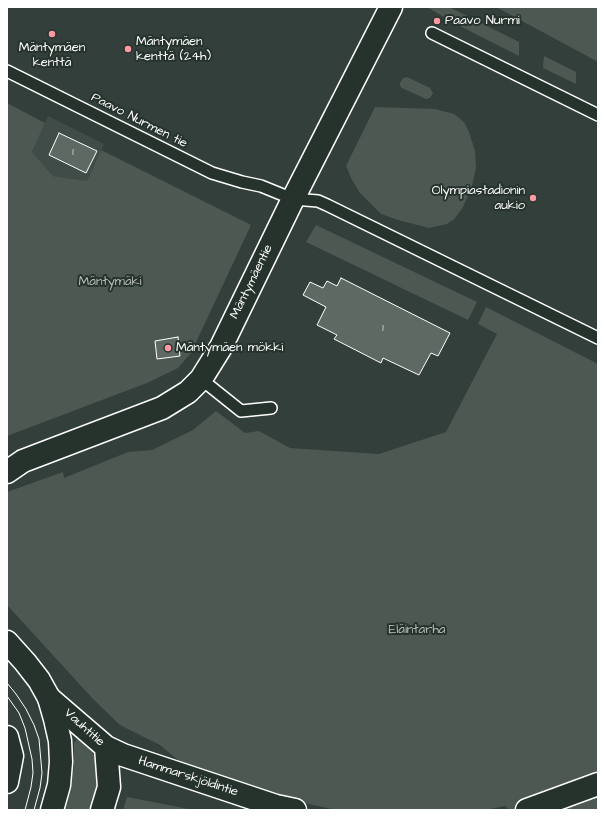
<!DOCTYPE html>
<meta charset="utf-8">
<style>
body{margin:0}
#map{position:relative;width:605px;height:817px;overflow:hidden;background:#333f3a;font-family:"Architects Daughter",sans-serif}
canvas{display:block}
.frame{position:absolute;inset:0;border:8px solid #fff;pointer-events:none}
</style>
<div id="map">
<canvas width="605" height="817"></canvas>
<div class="frame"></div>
</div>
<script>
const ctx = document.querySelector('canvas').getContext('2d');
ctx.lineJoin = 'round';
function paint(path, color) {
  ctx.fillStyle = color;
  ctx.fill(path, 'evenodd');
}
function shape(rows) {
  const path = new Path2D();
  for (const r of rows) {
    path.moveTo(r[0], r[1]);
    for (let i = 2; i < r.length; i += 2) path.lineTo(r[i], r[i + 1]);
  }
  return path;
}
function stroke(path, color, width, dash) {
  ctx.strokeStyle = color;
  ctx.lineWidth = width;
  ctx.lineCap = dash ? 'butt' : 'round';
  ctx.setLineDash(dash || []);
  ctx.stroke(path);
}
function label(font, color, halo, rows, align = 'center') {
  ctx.font = font + ' "Architects Daughter",sans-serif';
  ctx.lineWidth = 4;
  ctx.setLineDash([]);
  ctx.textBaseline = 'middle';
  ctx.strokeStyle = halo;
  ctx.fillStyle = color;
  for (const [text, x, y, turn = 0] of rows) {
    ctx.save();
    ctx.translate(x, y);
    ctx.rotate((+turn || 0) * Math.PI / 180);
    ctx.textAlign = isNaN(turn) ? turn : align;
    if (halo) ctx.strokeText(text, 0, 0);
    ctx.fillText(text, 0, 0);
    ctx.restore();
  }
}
paint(shape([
 [48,116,104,144,87,181,53,176,32,152]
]), '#404c47');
paint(shape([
 [427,7,449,7,519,42,519,56,454,23],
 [496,7,598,7,598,62,574,49],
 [544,56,576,72,576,84,543,68],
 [407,77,430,88,433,93,432,95,430,98,426,99,402,88,400,86,400,83,403,78],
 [7,103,45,123,32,152,53,176,87,181,101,150,251,225,191,353,178,368,147,383,7,436],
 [375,107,435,109,454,114,464,122,469,132,475,151,476,168,471,190,462,209,454,219,447,224,429,228,398,220,381,214,360,193,352,180,346,166],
 [316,225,477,302,468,320,306,242],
 [486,307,598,364,598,810,510,810,505,806,486,810,337,810,313,805,229,782,179,761,160,745,120,725,94,700,7,605,7,492,63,472,64,478,128,452,152,450,193,430,216,411,245,433,259,431,290,448,379,454,446,432,497,334,478,324],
 [77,739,81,739,89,745,95,757,100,777,93,810,63,810,69,794,74,767,74,743],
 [127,797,194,810,123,810]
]), '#4d5853');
const building = shape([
 [59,133,97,151,86,173,49,155,59,133],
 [341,278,450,333,438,356,431,353,419,375,383,358,381,363,334,339,337,335,317,325,326,307,303,295,310,282,323,288,327,281,337,286,341,278],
 [178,337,180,356,157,359,155,341,178,337]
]);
paint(building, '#5f6964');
stroke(building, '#fff', 1);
const lane = shape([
 [432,33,598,115],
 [7,71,212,173,242,182,261,186,293,199,318,201,327,205,598,338],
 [201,379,241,411,271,408]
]);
const street = shape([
 [49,698,106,747,123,755,276,806,295,810],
 [102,810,109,787,106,747],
 [527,810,598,784]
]);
const secondary = shape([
 [7,472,23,461,162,408,188,392,201,379,221,347,293,199,391,7]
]);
const primary = shape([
 [7,642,25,662,39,680,49,698,55,719,60,741,61,762,59,785,52,810],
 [7,737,12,756,7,782]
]);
stroke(lane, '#fff', 14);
stroke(street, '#fff', 25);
stroke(secondary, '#fff', 25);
stroke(primary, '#fff', 25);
stroke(lane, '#26332d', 11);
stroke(street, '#26332d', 22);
stroke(secondary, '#26332d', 22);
stroke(primary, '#26332d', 22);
stroke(shape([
 [7,683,16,694,26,709,34,725,39,739,42,773,40,788,34,810],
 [7,696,19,713,25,728,32,759,33,773,31,787,25,810]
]), '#fff', 1);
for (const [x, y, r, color] of [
 [437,21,4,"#ff9aa2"],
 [52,34,4,"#ff9aa2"],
 [128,49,4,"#ff9aa2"],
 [533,198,4,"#ff9aa2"],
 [168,348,4,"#ff9aa2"]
]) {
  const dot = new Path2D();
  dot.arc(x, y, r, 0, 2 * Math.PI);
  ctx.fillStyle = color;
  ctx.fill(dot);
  stroke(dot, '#26332d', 1.5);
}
label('11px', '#d7dad8', null, [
 ["1",73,153],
 ["1",383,329]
]);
label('13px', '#fff', '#26332d', [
 ["Paavo Nurmi",445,21],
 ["Mäntymäen",136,42],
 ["kenttä (24h)",136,57],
 ["Mäntymäen",52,48,"center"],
 ["kenttä",52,63,"center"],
 ["Olympiastadionin",525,191,"right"],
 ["aukio",525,206,"right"],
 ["Mäntymäen mökki",176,348]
], 'left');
label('13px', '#fff', '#26332d', [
 ["Paavo Nurmen tie",139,121,27],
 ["Mäntymäentie",252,282,-64],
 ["Vauhtitie",84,728,42],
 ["Hammarskjöldintie",188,777,18]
]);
label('13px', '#b8bcba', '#26332d', [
 ["Mäntymäki",110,282],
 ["Eläintarha",417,630]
]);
</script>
